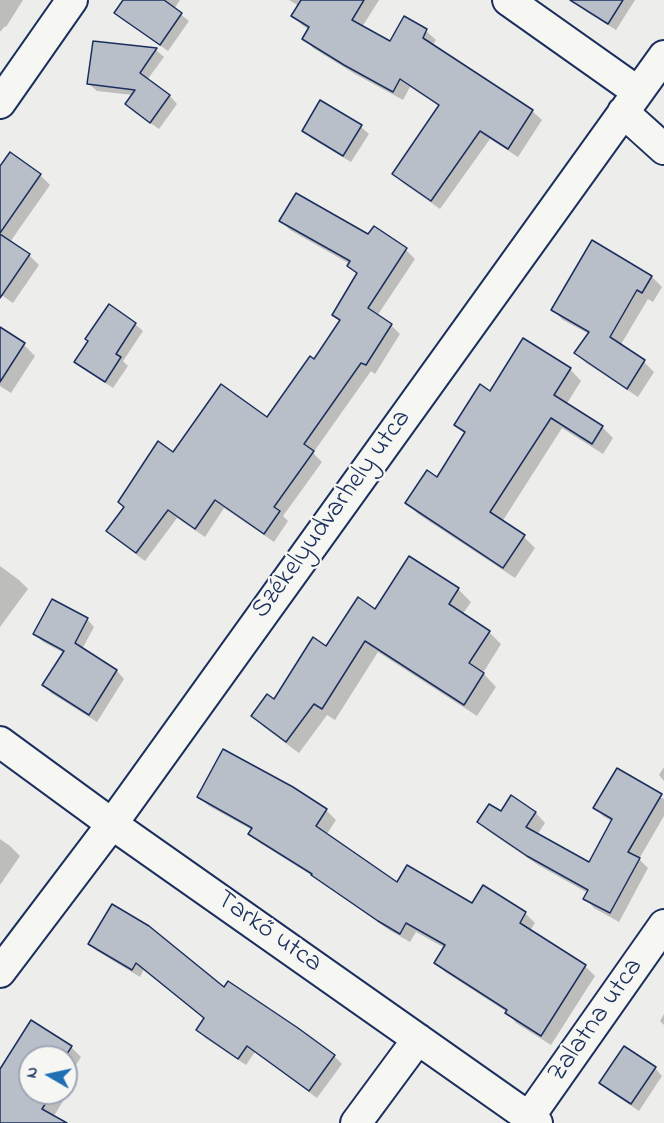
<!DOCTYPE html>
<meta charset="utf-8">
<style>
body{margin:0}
#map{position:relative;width:664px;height:1123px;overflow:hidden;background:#edeeec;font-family:"Indie Flower",sans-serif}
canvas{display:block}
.north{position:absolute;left:18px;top:1045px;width:60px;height:60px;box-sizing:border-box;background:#f6f6f2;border:2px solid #9ea6b7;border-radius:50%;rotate:279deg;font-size:16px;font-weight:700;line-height:24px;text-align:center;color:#1b2f5e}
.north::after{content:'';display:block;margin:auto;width:21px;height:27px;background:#1f6fb2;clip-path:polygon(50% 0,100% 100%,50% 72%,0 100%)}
</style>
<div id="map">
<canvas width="664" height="1123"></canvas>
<div class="north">N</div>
</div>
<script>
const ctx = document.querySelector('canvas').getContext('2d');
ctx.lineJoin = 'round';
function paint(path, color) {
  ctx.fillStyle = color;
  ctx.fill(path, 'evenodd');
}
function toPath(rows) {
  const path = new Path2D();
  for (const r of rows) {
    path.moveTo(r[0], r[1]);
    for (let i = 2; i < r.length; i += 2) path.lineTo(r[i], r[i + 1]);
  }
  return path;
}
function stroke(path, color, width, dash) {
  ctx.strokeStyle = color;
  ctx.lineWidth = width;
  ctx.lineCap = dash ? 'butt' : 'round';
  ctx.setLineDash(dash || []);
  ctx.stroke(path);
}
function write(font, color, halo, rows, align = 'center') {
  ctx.font = font + ' "Indie Flower",sans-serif';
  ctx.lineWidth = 4.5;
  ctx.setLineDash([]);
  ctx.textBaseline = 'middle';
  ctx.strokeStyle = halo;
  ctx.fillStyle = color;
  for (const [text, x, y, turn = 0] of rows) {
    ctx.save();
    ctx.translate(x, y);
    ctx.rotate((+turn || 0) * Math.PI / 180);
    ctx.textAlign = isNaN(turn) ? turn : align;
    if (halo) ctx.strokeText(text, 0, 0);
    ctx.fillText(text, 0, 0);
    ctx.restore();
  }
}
paint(toPath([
 [0,0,23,0,6,27,5,26,0,32],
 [125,0,180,0,174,9,189,21,168,51,123,20,116,13],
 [289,0,379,0,362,27,391,44,404,18,426,31,436,40,432,46,532,111,542,120,518,157,490,139,440,209,403,183,393,174,440,107,410,87,403,100,355,74,313,48,304,38,309,30,302,25,293,16,299,6],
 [582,0,635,0,616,30,587,12,579,4],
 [94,43,156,50,164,57,147,80,170,96,177,104,159,129,134,112,127,104,133,95,97,91,89,84],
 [320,102,361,127,369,134,351,162,311,138,304,130],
 [0,169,40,175,50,185,10,242,29,255,39,265,13,303,0,294],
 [281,221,369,236,374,228,406,250,415,259,377,316,391,325,400,334,375,374,371,371,313,453,322,462,283,516,288,521,274,542,224,508,205,537,177,518,145,561,117,540,108,531,174,454,267,419,315,361,340,321,333,314,358,275,349,266,350,264,290,230],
 [593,242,652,277,662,287,653,302,648,299,620,346,644,362,654,372,638,397,586,363,576,353,589,334,563,320,553,310],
 [135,324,143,331,123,361,128,366,113,388,84,369,76,362],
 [0,329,24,345,35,356,11,393,0,386],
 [570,369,581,381,566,405,602,427,613,438,603,454,562,428,502,522,524,537,535,548,515,578,418,514,407,503,437,479,465,434,456,424,491,393],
 [410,558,458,589,471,602,462,615,489,632,501,644,483,673,496,687,477,716,378,652,335,720,327,715,299,753,265,728,253,716,275,701,327,648,375,611],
 [0,566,19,580,28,589,0,627],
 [87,619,94,627,82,649,117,671,124,679,97,722,51,693,44,685,64,653,43,642,35,634],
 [664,767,664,781,659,775],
 [618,770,664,799,664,816,639,859,648,868,619,922,594,908,585,898,588,893,538,865,488,831,479,822,501,813,512,797,536,813,545,823,537,835,590,864,613,822,604,817,595,808],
 [199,797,326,810,336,820,327,834,398,884,472,905,484,887,525,913,535,923,530,931,585,966,595,976,551,1045,516,1023,507,1012,445,972,436,963,445,948,416,932,410,942,389,930,319,880,260,843,250,833,252,830,209,806],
 [0,839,10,846,20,856,0,885],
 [90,944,225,989,297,1029,334,1056,342,1064,317,1098,255,1052,246,1065,205,1038,198,1030,205,1019,144,969,140,977,97,951],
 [664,1014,664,1025,660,1021],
 [71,1047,81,1057,66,1081,66,1057,30,1057,30,1093,66,1093,66,1086,70,1090,52,1119,56,1123,0,1123,0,1085,9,1058],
 [655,1068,662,1076,639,1111,609,1091,601,1083]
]), '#0003');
const building = toPath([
 [123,0,164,0,182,13,160,45,114,13,123,0],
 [301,0,364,0,352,20,390,41,404,16,427,29,423,38,533,110,508,149,480,131,431,201,392,174,439,105,400,79,393,92,344,65,302,39,309,27,291,16,301,0],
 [570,0,623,0,608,24,570,0],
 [93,41,157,48,140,73,170,95,150,123,125,104,135,90,87,84,93,41],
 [320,100,362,125,343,156,302,131,320,100],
 [10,152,41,174,0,233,0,166,10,152],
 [296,193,368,234,374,226,407,248,368,308,392,324,366,365,361,363,304,444,314,451,274,507,280,511,264,534,215,500,195,529,168,510,136,553,106,531,124,507,118,502,158,441,173,452,221,384,267,417,310,356,314,359,340,320,332,315,357,273,347,266,350,261,279,221,296,193],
 [0,234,30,254,0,298,0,234],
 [592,240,652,276,642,293,637,290,610,337,645,360,627,389,574,353,589,332,551,310,592,240],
 [109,304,136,323,116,354,121,357,105,382,74,362,88,341,85,339,109,304],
 [0,327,25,343,0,382,0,327],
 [523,338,571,368,554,395,603,426,592,444,551,418,490,512,525,535,503,568,405,503,427,470,437,477,465,432,454,425,480,384,490,391,523,338],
 [409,556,459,588,449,604,490,631,469,663,484,673,464,705,365,641,322,709,314,704,286,742,251,716,267,694,274,699,313,637,326,646,358,597,375,609,409,556],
 [52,599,88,618,75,643,117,670,89,715,42,685,64,651,33,634,52,599],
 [223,749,293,787,327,809,316,826,397,882,407,865,472,903,483,885,526,912,520,923,586,965,541,1036,505,1013,507,1010,434,963,445,945,406,923,400,934,378,921,311,875,312,874,248,834,252,828,197,797,223,749],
 [617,768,662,794,628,852,640,858,610,913,583,899,588,890,527,856,477,822,489,804,501,811,511,795,536,812,526,827,589,862,612,819,593,808,617,768],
 [112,904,149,926,224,987,228,981,298,1028,335,1055,309,1091,247,1046,238,1059,196,1030,204,1018,136,963,132,970,88,944,112,904],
 [31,1020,72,1046,65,1057,30,1057,30,1093,52,1093,42,1109,67,1123,0,1123,0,1069,31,1020],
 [624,1046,656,1067,631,1104,599,1083,624,1046]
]);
paint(building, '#b9bfc8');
stroke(building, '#1b2f5e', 1.5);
const minor = toPath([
 [508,0,638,92],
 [0,103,72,0],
 [623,112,664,149],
 [0,742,112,824,537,1123],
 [0,972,112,824,664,56],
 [529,1117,664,925],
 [356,1123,418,1039]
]);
stroke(minor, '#1b2f5e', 34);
stroke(minor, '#f6f6f2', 30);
write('27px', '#1b2f5e', '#f6f6f2', [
 ["Székelyudvarhely utca",333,515,-54],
 ["Tarkő utca",268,933,35],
 ["Zalatna utca",597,1021,-55]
]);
</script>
